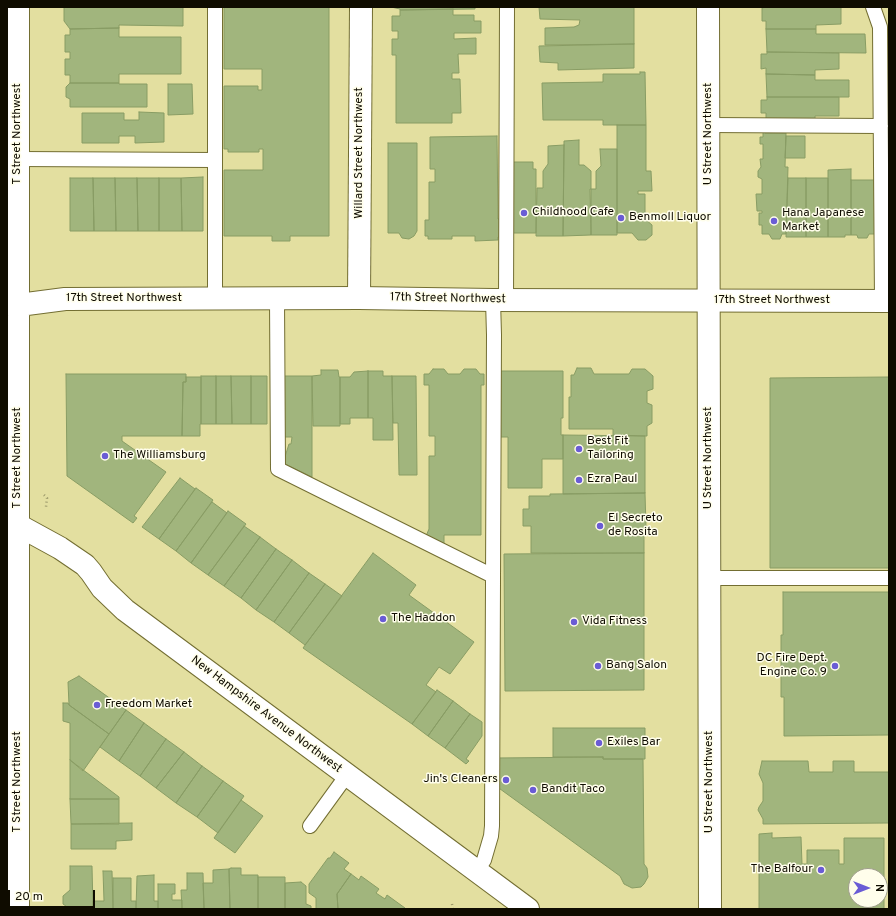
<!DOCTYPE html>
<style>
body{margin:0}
#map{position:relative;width:896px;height:916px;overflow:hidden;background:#e3dfa0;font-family:Overpass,sans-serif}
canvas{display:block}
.frame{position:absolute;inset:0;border:8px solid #0f0c00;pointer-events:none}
.north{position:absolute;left:848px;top:868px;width:40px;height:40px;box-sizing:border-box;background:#fffeeb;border:1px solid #9f9d8d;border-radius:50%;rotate:90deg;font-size:11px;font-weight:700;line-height:16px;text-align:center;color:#0f0c00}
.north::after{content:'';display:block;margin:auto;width:14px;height:18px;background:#6a5cd5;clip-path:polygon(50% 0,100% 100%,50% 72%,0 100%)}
.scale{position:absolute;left:8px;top:890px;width:87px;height:18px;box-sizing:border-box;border:2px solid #0f0c00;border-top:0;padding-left:5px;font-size:12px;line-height:14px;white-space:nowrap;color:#0f0c00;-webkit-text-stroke:3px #fffeeb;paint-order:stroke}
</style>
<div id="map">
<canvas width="896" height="916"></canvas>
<div class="frame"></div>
<div class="north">N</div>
<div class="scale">20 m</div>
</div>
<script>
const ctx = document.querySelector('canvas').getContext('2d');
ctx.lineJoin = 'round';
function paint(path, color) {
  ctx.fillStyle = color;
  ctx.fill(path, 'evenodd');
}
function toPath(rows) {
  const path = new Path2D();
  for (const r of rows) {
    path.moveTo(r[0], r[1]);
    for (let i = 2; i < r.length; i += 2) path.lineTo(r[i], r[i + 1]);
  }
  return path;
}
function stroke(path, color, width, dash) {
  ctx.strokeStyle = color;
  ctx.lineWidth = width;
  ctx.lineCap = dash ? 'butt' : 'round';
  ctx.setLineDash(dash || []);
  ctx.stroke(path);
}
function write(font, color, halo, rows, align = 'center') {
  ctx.font = font + ' Overpass,sans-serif';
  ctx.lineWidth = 3;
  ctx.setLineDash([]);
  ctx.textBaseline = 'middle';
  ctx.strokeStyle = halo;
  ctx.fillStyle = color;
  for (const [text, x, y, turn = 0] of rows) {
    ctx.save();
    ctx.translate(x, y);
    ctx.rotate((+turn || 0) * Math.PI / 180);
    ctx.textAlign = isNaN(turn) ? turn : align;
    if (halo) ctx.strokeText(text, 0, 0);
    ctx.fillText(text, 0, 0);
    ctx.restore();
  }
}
const building = toPath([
 [64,7,183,7,183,26,119,25,119,28,70,29,64,21,64,7],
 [224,7,329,7,329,236,290,236,290,241,272,241,272,236,224,236,224,170,263,170,263,149,259,149,259,152,228,152,228,149,224,149,224,86,258,86,258,90,262,90,262,69,224,69,224,7],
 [391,7,475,7,475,9,400,10,400,9,391,7],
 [539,7,634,7,634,44,545,45,545,28,574,27,579,25,580,20,540,19,539,7],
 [766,7,841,7,841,24,816,25,816,29,766,29,766,21,762,21,762,8,766,7],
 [453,9,453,15,474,15,474,21,481,21,481,33,454,33,454,39,476,38,476,54,458,54,459,73,452,73,452,79,460,79,461,113,452,113,452,123,396,123,396,55,392,55,392,39,398,39,398,31,392,31,392,16,400,16,400,10,453,9],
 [119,28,119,37,181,37,181,74,119,74,119,83,70,83,70,75,65,75,65,59,70,59,70,52,65,52,65,35,70,35,70,29,119,28],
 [766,29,816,29,816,34,865,34,866,53,767,52,766,29],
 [634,44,634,68,558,70,558,63,540,62,539,46,634,44],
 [767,52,839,53,839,69,815,70,815,75,766,74,766,68,761,69,761,54,767,54,767,52],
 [640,72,645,72,646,125,603,125,603,120,543,120,542,83,603,82,603,74,640,74,640,72],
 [766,74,815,75,815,80,849,80,849,97,767,97,766,74],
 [70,83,119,83,119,84,147,84,147,107,70,107,70,99,66,97,66,87,70,83],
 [168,84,192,84,193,114,168,115,168,84],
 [767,97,839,97,839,116,815,116,815,119,766,119,766,113,761,113,761,100,767,100,767,97],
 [139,112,164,113,164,142,135,143,135,136,119,136,119,143,82,143,82,113,124,113,124,120,139,120,139,112],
 [617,125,646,125,646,171,651,171,652,191,638,191,638,194,645,194,645,219,652,225,652,235,646,240,638,240,632,233,617,233,617,125],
 [763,131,765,131,765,133,786,133,785,167,788,167,786,234,782,234,780,239,772,239,769,234,762,234,762,225,759,225,759,213,762,213,762,211,757,211,756,194,762,194,762,179,758,177,758,171,761,167,760,159,763,159,763,144,760,144,760,137,763,137,763,131],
 [497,136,498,219,501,219,501,237,498,237,498,240,475,241,475,236,452,236,452,239,428,239,428,236,425,236,425,220,429,220,429,182,435,182,435,169,430,169,430,137,497,136],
 [786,136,805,136,805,158,785,158,786,136],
 [579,140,579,165,584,165,591,171,591,235,563,236,564,141,579,140],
 [388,143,417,143,417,231,414,236,409,239,402,238,399,233,388,233,388,143],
 [564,145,563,236,536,236,537,188,543,188,543,171,548,164,548,146,564,145],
 [600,149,617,149,617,235,591,235,590,189,596,189,596,171,601,166,600,149],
 [511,162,533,162,533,169,536,169,536,233,511,233,511,162],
 [851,169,851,235,845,235,845,237,828,237,828,170,851,169],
 [203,177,203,231,182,231,181,178,203,177],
 [70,178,93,178,94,231,70,231,70,178],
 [93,178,115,178,116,231,94,231,93,178],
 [115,178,137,178,138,231,116,231,115,178],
 [137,178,159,178,159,231,138,231,137,178],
 [159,178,181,178,182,231,159,231,159,178],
 [788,178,806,178,806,237,786,237,788,178],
 [806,178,828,178,828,237,806,237,806,178],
 [851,180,874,180,875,234,869,234,867,238,858,238,857,235,851,235,851,180],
 [577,368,591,368,594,374,629,374,632,369,645,369,653,376,653,389,647,391,647,403,652,405,652,423,647,426,647,436,613,435,613,429,569,429,569,397,571,397,571,375,574,375,577,368],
 [433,369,444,369,448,374,460,374,464,369,476,369,480,374,484,374,484,385,481,385,481,535,444,535,444,545,426,536,429,529,429,456,435,456,435,436,429,436,429,385,424,385,424,374,429,374,433,369],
 [321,370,338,370,339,377,340,377,340,426,313,426,312,376,321,375,321,370],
 [368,371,368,418,350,418,350,424,340,424,340,377,350,377,354,372,368,371],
 [368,371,383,371,383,376,392,376,393,440,373,440,373,418,368,418,368,371],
 [497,371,563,371,563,418,561,418,561,435,563,435,563,459,542,459,542,488,508,488,508,437,498,437,497,371],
 [66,374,186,374,186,382,183,382,182,436,122,436,122,441,166,472,134,516,137,518,133,523,67,476,66,374],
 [201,376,216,376,216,424,201,424,201,376],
 [216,376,231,376,232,424,216,424,216,376],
 [231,376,251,376,251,424,232,424,231,376],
 [251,376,267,376,267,424,251,424,251,376],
 [282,376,312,376,312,477,283,463,289,444,291,444,292,437,283,437,282,376],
 [392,376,416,376,417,475,399,475,398,423,393,423,392,376],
 [186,377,201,377,201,424,200,424,200,436,182,436,183,382,186,382,186,377],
 [889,377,889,568,770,568,770,378,889,377],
 [563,435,645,436,645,493,563,494,563,435],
 [180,478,195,489,159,539,142,527,180,478],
 [196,488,213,500,176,551,159,539,196,488],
 [645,493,646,528,644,528,644,553,531,553,531,526,523,526,523,509,529,509,529,496,550,496,550,494,645,493],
 [212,502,227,513,191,563,176,551,212,502],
 [228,511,246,524,208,575,191,563,228,511],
 [244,526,260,537,224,586,208,575,244,526],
 [260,537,276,549,241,598,224,586,260,537],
 [276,549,292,560,256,610,241,598,276,549],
 [373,553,416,585,409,595,474,642,450,674,439,667,426,685,436,692,412,724,303,648,373,553],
 [644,553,644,690,505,691,504,554,644,553],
 [292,560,309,573,274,622,256,610,292,560],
 [309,573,325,584,289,633,274,622,309,573],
 [325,584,342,596,305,645,289,633,325,584],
 [783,592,889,592,889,735,784,736,784,697,781,697,781,635,783,635,783,592],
 [79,676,126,710,109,734,69,705,68,682,79,676],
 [437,690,453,701,428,736,412,724,437,690],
 [453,701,470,714,445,748,428,736,453,701],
 [63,703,68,703,69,705,109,734,83,771,70,760,70,723,63,721,63,703],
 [126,710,144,723,119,761,100,747,126,710],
 [470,714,482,722,482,736,466,759,469,761,466,764,445,748,470,714],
 [144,723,166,739,140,776,119,761,144,723],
 [553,728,645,728,645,759,603,759,603,757,553,757,553,728],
 [166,739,184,752,156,788,140,776,166,739],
 [184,752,202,766,176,803,156,788,184,752],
 [603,757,603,759,643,759,644,864,647,868,648,877,644,884,641,887,632,888,624,884,620,876,496,786,496,758,603,757],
 [70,760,119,797,119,799,70,799,70,760],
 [762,761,808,761,809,772,833,772,833,761,854,761,854,772,889,772,889,823,763,824,763,819,758,810,759,807,763,801,763,783,759,774,762,761],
 [202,766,223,781,197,817,176,803,202,766],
 [223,781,244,796,218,833,197,817,223,781],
 [70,799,119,799,119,824,71,824,70,799],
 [241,800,263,816,235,853,214,838,241,800],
 [132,823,132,840,116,841,116,849,71,849,71,824,132,823],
 [772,833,772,838,801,837,802,864,807,864,807,850,839,850,839,864,844,864,844,838,884,838,884,909,759,909,759,834,772,833],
 [856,876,880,876,880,900,856,900,856,876],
 [334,852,349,863,344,869,351,874,337,894,338,909,316,909,316,898,309,893,309,884,328,858,330,858,334,852],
 [70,866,92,866,93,909,70,909,63,904,63,896,70,890,70,866],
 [231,868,241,868,241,875,258,875,258,909,230,909,229,869,231,868],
 [229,869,230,909,204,909,203,883,213,883,213,870,229,869],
 [103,871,112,871,113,909,93,909,93,901,104,901,103,871],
 [187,873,203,873,204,909,182,909,181,890,187,890,187,873],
 [351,874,359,880,361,876,379,889,376,893,385,899,387,895,405,908,404,909,338,909,337,894,351,874],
 [154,875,154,901,158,901,158,909,136,909,137,876,154,875],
 [258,877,285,877,285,909,258,909,258,877],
 [113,878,131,878,131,901,136,901,136,909,113,909,113,878],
 [301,882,306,886,306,904,311,906,311,909,285,909,285,883,301,882],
 [158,884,175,884,175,894,172,894,172,900,182,900,182,909,158,909,158,884]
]);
paint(building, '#a1b57d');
stroke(building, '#889c64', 1);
const lane = toPath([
 [215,7,215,299],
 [873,7,880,27,882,301],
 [709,125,881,126],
 [18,159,215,160],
 [277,299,278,469,493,576],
 [506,300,507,7],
 [710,578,889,578],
 [310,826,347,775],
 [477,871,484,860,491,836,492,826,494,335,493,300]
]);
const street = toPath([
 [359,298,361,7]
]);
const secondary = toPath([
 [18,7,18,909],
 [7,304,19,305,65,299,359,298,493,300,889,301],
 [7,519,60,548,85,565,91,572,102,588,125,610,528,909]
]);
const primary = toPath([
 [708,7,710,909]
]);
stroke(lane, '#736e32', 16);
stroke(street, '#736e32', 24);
stroke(secondary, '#736e32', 24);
stroke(primary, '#736e32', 24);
stroke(toPath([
 [44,495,47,498,46,507],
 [452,904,453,909]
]), '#9b986a', 2.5, [1, 3]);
stroke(lane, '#fff', 14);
stroke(street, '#fff', 22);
stroke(secondary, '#fff', 22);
stroke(primary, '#fff', 22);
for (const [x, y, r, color] of [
 [524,213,4,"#6a5cd5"],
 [621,218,4,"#6a5cd5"],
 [774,221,4,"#6a5cd5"],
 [579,449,4,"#6a5cd5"],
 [105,456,4,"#6a5cd5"],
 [579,480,4,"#6a5cd5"],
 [600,526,4,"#6a5cd5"],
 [383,619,4,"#6a5cd5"],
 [574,622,4,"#6a5cd5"],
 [598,666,4,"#6a5cd5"],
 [835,666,4,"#6a5cd5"],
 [97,705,4,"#6a5cd5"],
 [599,743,4,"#6a5cd5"],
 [506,780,4,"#6a5cd5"],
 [533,790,4,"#6a5cd5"],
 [821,870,4,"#6a5cd5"]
]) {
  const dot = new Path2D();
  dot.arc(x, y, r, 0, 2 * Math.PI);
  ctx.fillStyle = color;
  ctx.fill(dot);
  stroke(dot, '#fffeeb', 1.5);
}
write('12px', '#0f0c00', '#fffeeb', [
 ["T Street Northwest",18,134,-90],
 ["U Street Northwest",709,134,-90],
 ["Willard Street Northwest",360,153,-90],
 ["17th Street Northwest",124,299],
 ["17th Street Northwest",448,299,1],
 ["17th Street Northwest",772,301],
 ["T Street Northwest",18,458,-90],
 ["U Street Northwest",709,458,-90],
 ["New Hampshire Avenue Northwest",266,715,37],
 ["T Street Northwest",18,782,-90],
 ["U Street Northwest",710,782,-90]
]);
write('12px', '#0f0c00', '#fffeeb', [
 ["Childhood Cafe",532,213],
 ["Hana Japanese",782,214],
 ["Market",782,228],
 ["Benmoll Liquor",629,218],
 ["Best Fit",587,442],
 ["Tailoring",587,456],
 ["The Williamsburg",113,456],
 ["Ezra Paul",587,480],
 ["El Secreto",608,519],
 ["de Rosita",608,533],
 ["The Haddon",391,619],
 ["Vida Fitness",582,622],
 ["DC Fire Dept.",827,659,"right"],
 ["Engine Co. 9",827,673,"right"],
 ["Bang Salon",606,666],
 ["Freedom Market",105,705],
 ["Exiles Bar",607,743],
 ["Jin's Cleaners",498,780,"right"],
 ["Bandit Taco",541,790],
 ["The Balfour",813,870,"right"]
], 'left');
</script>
